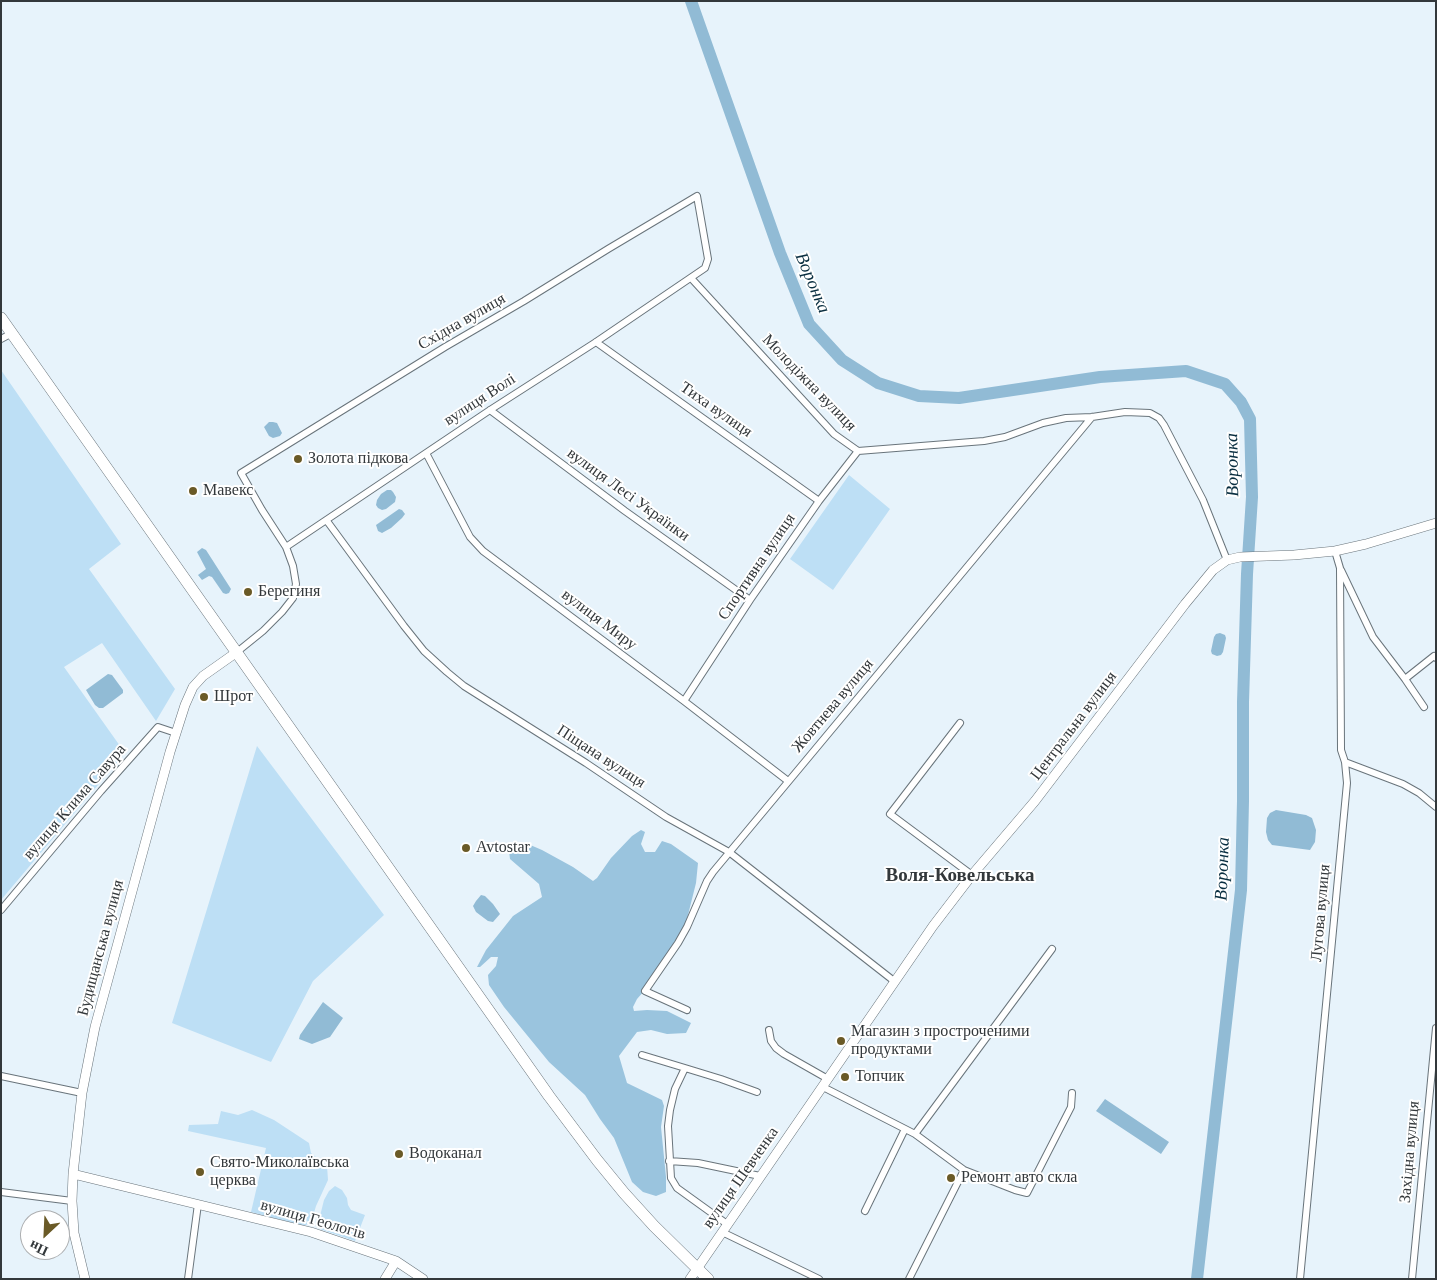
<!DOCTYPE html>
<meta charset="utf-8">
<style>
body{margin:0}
#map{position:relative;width:1437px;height:1280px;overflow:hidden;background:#e7f3fb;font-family:"Times New Roman",serif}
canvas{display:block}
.frame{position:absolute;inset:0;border:2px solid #33383b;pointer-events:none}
.north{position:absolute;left:20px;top:1210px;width:50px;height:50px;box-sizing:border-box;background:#fff;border:1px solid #adafb1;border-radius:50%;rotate:205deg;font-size:14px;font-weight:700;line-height:20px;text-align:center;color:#33383b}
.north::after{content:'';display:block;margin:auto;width:18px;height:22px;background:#6a5a27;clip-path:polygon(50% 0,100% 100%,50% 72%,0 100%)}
</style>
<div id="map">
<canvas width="1437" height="1280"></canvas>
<div class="frame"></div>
<div class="north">Пн</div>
</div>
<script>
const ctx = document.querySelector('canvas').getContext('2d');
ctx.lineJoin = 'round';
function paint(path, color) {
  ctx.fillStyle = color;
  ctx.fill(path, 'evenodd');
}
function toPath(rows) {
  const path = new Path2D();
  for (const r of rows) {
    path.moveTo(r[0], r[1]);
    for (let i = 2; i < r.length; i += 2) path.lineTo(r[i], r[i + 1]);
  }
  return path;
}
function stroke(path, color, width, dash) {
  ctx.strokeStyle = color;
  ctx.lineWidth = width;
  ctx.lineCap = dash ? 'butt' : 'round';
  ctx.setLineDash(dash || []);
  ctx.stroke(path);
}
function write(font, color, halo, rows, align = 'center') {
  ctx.font = font + ' "Times New Roman",serif';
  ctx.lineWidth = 4;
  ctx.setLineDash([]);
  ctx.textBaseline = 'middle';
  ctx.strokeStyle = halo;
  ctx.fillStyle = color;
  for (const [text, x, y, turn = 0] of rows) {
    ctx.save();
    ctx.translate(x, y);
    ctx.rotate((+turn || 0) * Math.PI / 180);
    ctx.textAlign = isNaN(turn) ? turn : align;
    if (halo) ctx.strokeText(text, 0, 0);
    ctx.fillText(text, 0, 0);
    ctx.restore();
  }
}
paint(toPath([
 [1,370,121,544,89,569,175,689,156,721,102,643,64,667,125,753,1,900],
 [849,475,890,509,833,590,790,559],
 [257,746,384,915,313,981,271,1062,172,1023],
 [252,1110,274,1120,309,1143,311,1153,327,1166,328,1180,316,1206,311,1223,303,1226,251,1212,266,1148,188,1131,189,1125,218,1124,221,1111,238,1115],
 [335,1186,342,1190,347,1198,348,1205,351,1210,365,1215,355,1241,320,1229,318,1224,324,1200,329,1191]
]), '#bddff5');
paint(toPath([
 [641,830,645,832,641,844,645,852,655,852,662,841,671,844,698,863,696,883,686,923,681,937,652,982,637,999,633,1007,634,1011,647,1010,667,1011,691,1023,686,1033,667,1034,651,1030,637,1032,619,1056,627,1083,662,1100,664,1106,661,1127,666,1177,666,1192,656,1196,643,1192,632,1182,614,1138,600,1119,585,1095,549,1062,504,1007,489,985,488,975,496,966,498,957,491,957,480,967,477,967,486,950,513,916,542,897,539,884,510,859,509,851,516,843,528,844,542,850,573,867,593,881,597,878,611,858,632,836]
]), '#9ac4de');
paint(toPath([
 [269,422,273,422,277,423,282,433,280,436,273,438,269,436,264,427],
 [387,490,391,490,393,492,396,497,395,502,386,509,382,510,378,508,376,505,377,500,381,494],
 [399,509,402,510,405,514,402,518,391,528,382,533,378,531,376,525],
 [202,548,206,550,231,589,229,593,226,594,223,593,212,577,209,576,202,580,198,575,206,569,197,552],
 [1220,633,1225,635,1226,638,1223,652,1221,655,1217,656,1212,654,1211,651,1214,637,1216,634],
 [108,674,112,675,123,690,123,693,103,708,99,708,95,705,86,690],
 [1276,810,1306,815,1312,818,1316,830,1315,842,1310,850,1272,845,1268,840,1266,832,1267,818,1270,813],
 [481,895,485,896,493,904,500,914,493,922,488,921,476,912,473,906,476,901],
 [323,1002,343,1018,330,1037,312,1044,299,1039,300,1035],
 [1105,1099,1169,1142,1161,1154,1096,1111]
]), '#91bbd5');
stroke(toPath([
 [691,1,780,253,809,324,842,360,878,383,919,396,959,398,1100,377,1186,371,1225,384,1241,402,1250,419,1252,497,1247,574,1243,702,1243,801,1241,890,1197,1279]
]), '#91bbd5', 12);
const street = toPath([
 [691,278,834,434,858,451,984,441,1005,437,1043,423,1066,418,1092,417,1125,412,1150,413,1159,418,1164,425,1203,500,1227,560],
 [1,339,12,333],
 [596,342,819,501],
 [490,410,625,511,750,600],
 [426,453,470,537,483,551,684,701,788,781],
 [327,521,404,626,424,651,447,672,464,686,586,763,666,817,729,852,894,981],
 [1341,570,1373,637,1405,679,1424,707],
 [237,652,263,631,282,612,293,598,296,584,293,566,286,547,262,510,241,473,445,347,524,301,608,249,697,196,708,259,705,268,596,342,490,410,286,547],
 [1405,679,1434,656,1436,658],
 [684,701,750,600,819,501,858,451],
 [960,723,890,814,972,875],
 [1345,762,1403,784,1419,793,1436,807],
 [1,910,101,791,158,727,176,733],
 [687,1010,645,991,678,943,687,927,707,881,713,872,1092,417],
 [769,1030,771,1041,776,1048,784,1054,828,1079],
 [642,1055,685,1068],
 [1,1076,82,1093],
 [823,1087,915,1134,964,1170,1015,1190,1027,1193,1071,1107,1072,1093],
 [915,1134,1052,949],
 [669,1161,698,1163,760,1176],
 [1,1192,72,1201],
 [865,1211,905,1129],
 [727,1224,677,1188,671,1178,668,1126,670,1110,675,1089,685,1068,721,1079,757,1092],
 [722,1232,819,1279],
 [188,1279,198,1204],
 [909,1279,964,1170],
 [1300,1279,1347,783,1345,762,1341,750,1340,568,1335,551],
 [1412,1279,1436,1028]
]);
const secondary = toPath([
 [73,1174,311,1232,396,1261,423,1279],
 [85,1279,74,1233,72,1201,73,1174,82,1093,95,1027,170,752,185,705,193,687,203,676,237,652],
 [385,1279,396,1261],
 [690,1279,933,926,972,875,1035,801,1185,604,1213,570,1227,560,1240,557,1294,555,1335,551,1366,544,1436,523]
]);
const highway = toPath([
 [1,318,549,1096,597,1160,624,1193,654,1226,708,1279]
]);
stroke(street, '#69747b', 8);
stroke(secondary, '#69747b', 10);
stroke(highway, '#69747b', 12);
stroke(street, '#fff', 6);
stroke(secondary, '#fff', 9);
stroke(highway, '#fff', 11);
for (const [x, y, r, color] of [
 [298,459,5,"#6a5a27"],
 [193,491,5,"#6a5a27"],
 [248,592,5,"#6a5a27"],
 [204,697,5,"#6a5a27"],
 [466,848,5,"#6a5a27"],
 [841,1041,5,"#6a5a27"],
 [845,1077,5,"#6a5a27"],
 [399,1154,5,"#6a5a27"],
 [200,1172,5,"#6a5a27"],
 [951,1178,5,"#6a5a27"]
]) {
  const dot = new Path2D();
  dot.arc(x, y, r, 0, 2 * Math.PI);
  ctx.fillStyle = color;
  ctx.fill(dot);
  stroke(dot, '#fff', 2);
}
write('16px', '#33383b', '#fff', [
 ["Східна вулиця",462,322,-30],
 ["Молодіжна вулиця",809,383,46],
 ["вулиця Волі",480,400,-33],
 ["Тиха вулиця",716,410,35],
 ["вулиця Лесі Українки",628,495,36],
 ["Спортивна вулиця",757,567,-56],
 ["вулиця Миру",599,620,37],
 ["Жовтнева вулиця",833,706,-50],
 ["Центральна вулиця",1074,726,-53],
 ["Піщана вулиця",601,757,33],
 ["вулиця Клима Савура",75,802,-49],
 ["Лугова вулиця",1321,913,-85],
 ["Будищанська вулиця",101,948,-75],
 ["Західна вулиця",1410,1152,-85],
 ["вулиця Шевченка",741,1178,-55],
 ["вулиця Геологів",313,1220,16]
]);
write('16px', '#33383b', '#fff', [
 ["Золота підкова",308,459],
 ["Мавекс",203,491],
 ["Берегиня",258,592],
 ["Шрот",214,697],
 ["Avtostar",476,848],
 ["Магазин з простроченими",851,1032],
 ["продуктами",851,1050],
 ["Топчик",855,1077],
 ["Водоканал",409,1154],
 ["Свято-Миколаївська",210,1163],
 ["церква",210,1181],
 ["Ремонт авто скла",961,1178]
], 'left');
write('italic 18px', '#0a2f41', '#fff', [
 ["Воронка",812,283,67],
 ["Воронка",1233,465,-91],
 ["Воронка",1223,869,-88]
]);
write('bold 19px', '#33383b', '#fff', [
 ["Воля-Ковельська",960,876]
]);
</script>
